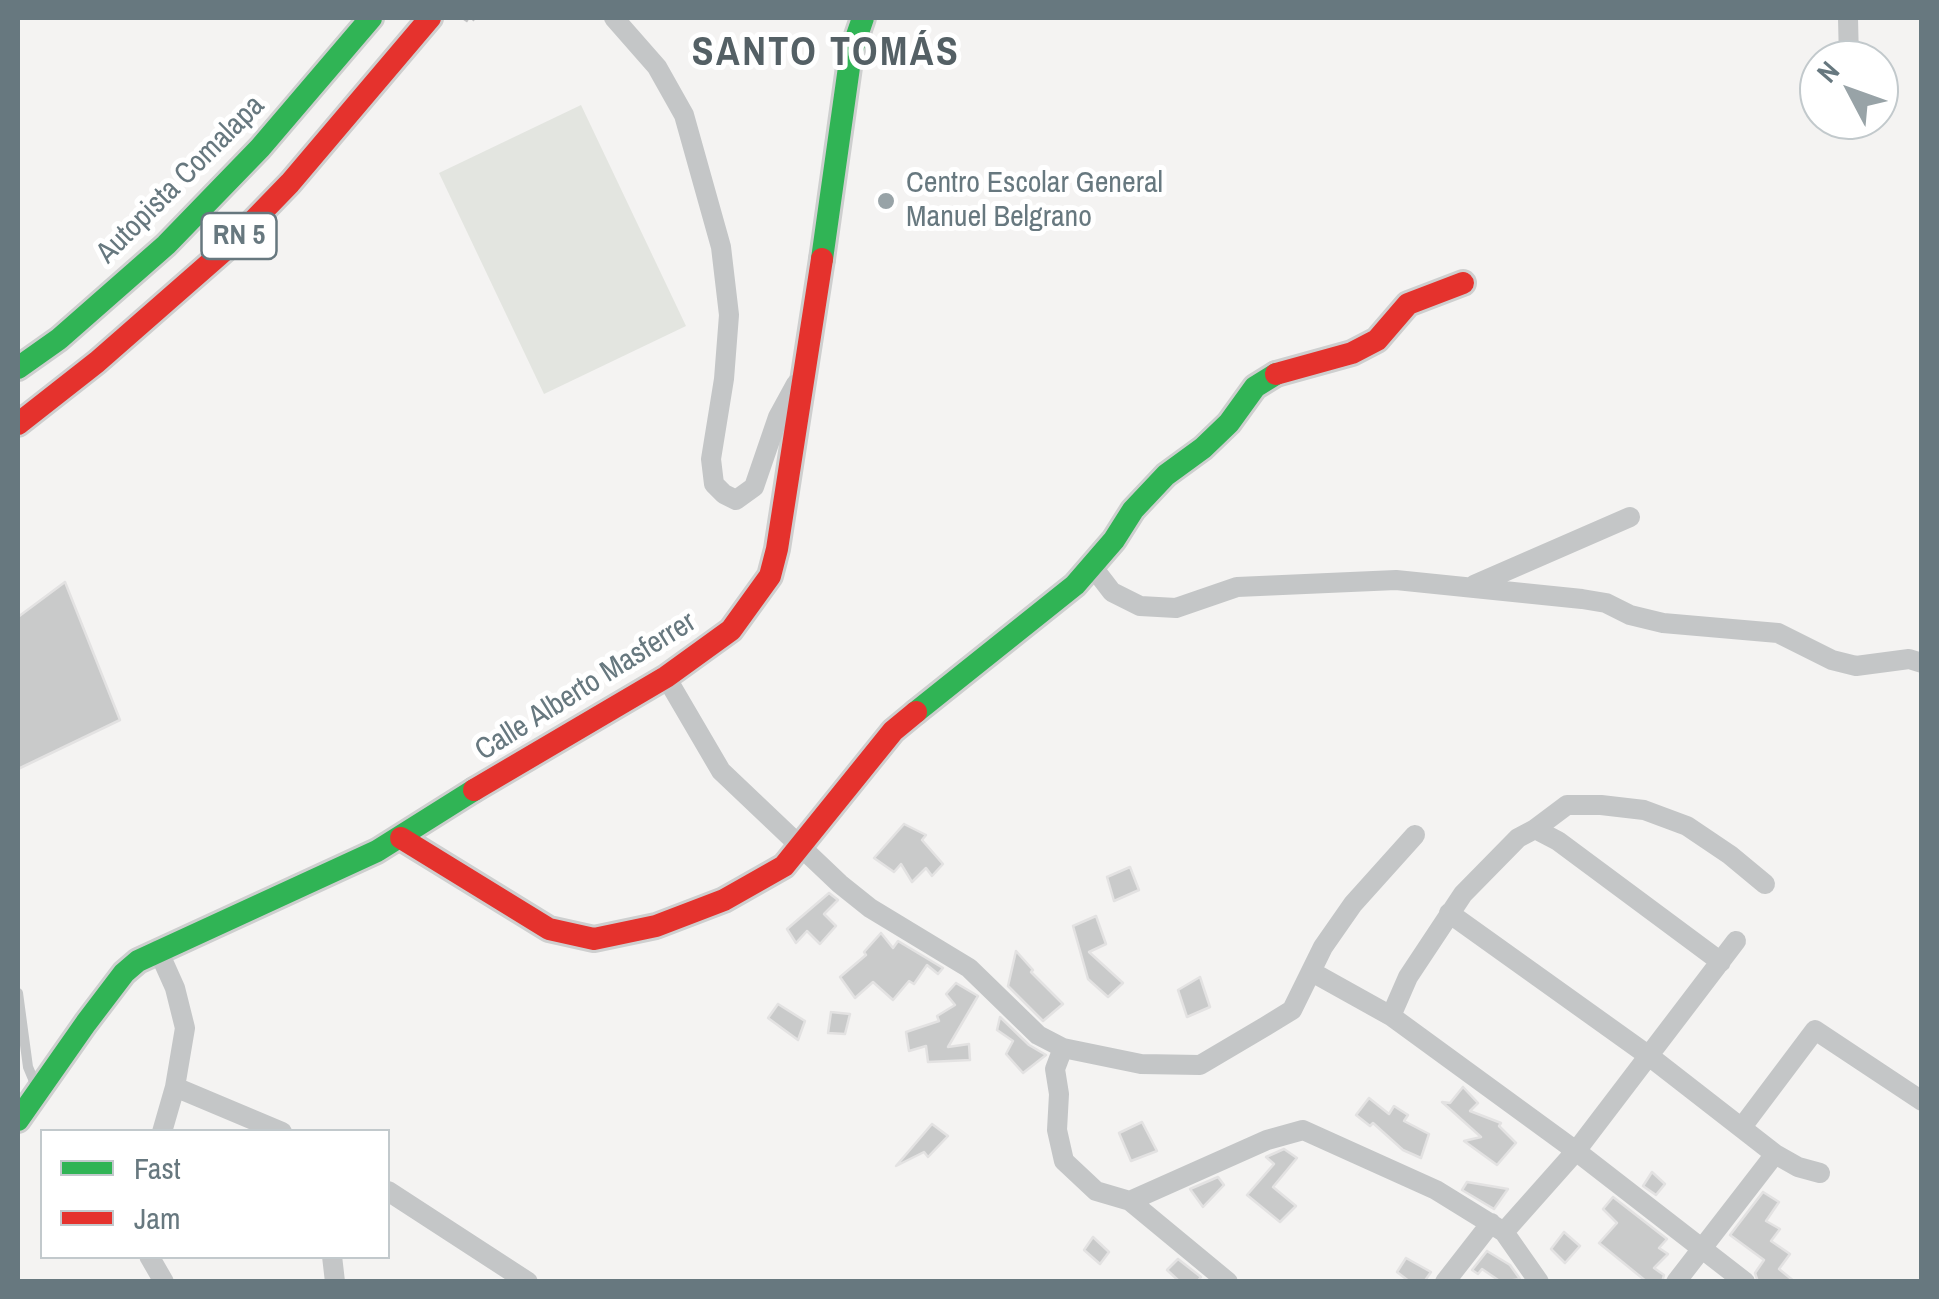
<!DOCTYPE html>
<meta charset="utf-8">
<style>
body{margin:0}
#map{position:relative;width:1939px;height:1299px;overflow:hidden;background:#f4f3f2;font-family:"Archivo Narrow",sans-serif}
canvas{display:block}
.frame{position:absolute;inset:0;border:20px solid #67787f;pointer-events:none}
.legend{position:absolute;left:40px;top:1129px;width:350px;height:130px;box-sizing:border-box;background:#fff;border:2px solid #c2c9cc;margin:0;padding:12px 18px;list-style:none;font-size:30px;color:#67787f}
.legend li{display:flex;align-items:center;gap:20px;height:50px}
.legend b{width:50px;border:2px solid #c2c9cc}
.north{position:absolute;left:1799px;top:40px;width:100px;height:100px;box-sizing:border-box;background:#fff;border:2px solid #c2c9cc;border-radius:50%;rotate:311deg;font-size:28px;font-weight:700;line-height:40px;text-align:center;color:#67787f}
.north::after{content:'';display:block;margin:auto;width:35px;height:45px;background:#98a3a7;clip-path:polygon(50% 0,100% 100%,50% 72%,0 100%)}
</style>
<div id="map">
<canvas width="1939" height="1299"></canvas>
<div class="frame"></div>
<ul class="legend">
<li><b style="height:12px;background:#30b455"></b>Fast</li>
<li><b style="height:12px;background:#e5322d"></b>Jam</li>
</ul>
<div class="north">N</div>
</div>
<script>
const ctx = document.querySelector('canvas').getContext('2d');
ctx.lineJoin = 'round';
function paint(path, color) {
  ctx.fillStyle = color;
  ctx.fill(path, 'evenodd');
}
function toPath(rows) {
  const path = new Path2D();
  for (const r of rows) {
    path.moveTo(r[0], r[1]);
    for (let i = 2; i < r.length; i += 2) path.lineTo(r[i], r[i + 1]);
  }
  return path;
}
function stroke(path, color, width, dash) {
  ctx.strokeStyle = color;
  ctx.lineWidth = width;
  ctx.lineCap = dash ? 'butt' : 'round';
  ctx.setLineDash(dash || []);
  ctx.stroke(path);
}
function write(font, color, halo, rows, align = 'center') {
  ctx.font = font + ' "Archivo Narrow",sans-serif';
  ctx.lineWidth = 10;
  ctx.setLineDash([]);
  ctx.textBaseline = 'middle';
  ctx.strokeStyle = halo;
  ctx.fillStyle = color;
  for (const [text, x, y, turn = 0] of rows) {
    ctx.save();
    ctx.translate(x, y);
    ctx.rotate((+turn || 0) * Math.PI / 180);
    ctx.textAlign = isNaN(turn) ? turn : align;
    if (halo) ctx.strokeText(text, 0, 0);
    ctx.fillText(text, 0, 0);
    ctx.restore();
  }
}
paint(toPath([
 [581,105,686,326,544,394,439,173]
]), '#e3e5e0');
const building = toPath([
 [65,582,120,720,18,769,18,617,65,582],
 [904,824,926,835,922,840,943,864,932,876,926,868,912,882,901,864,894,872,874,858,904,824],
 [1130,867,1139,890,1114,901,1107,877,1130,867],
 [829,893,838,900,824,914,836,926,820,944,807,931,796,943,787,929,829,893],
 [1096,916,1106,944,1089,952,1123,983,1108,997,1088,979,1073,926,1096,916],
 [881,933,893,948,898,941,943,968,938,974,927,965,914,984,909,981,893,1000,873,982,855,998,840,977,866,955,864,952,881,933],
 [1016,951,1033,970,1031,972,1063,1004,1043,1021,1008,986,1016,951],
 [1200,977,1210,1007,1187,1017,1178,990,1200,977],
 [956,983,978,996,948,1047,969,1044,970,1060,928,1062,926,1046,909,1051,906,1032,939,1021,937,1016,955,1005,946,994,956,983],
 [778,1004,805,1021,798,1040,768,1018,778,1004],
 [831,1012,850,1014,845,1034,828,1033,831,1012],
 [1000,1017,1029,1045,1046,1055,1023,1073,1006,1054,1013,1041,997,1030,1000,1017],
 [1463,1087,1478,1103,1470,1111,1501,1123,1499,1126,1516,1143,1497,1165,1464,1141,1481,1137,1442,1102,1450,1103,1463,1087],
 [1369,1098,1389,1114,1394,1106,1408,1115,1404,1121,1429,1134,1421,1158,1403,1150,1373,1123,1370,1126,1356,1115,1369,1098],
 [1142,1122,1157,1151,1131,1161,1119,1133,1142,1122],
 [932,1124,948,1136,928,1157,924,1152,896,1166,932,1124],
 [1284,1149,1297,1158,1273,1187,1296,1206,1280,1222,1247,1195,1274,1164,1266,1157,1284,1149],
 [1652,1172,1665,1184,1656,1195,1643,1186,1652,1172],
 [1218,1177,1224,1185,1203,1207,1190,1189,1218,1177],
 [1467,1182,1508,1189,1494,1209,1462,1190,1467,1182],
 [1763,1192,1779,1202,1766,1221,1780,1229,1771,1241,1790,1254,1779,1269,1795,1282,1758,1282,1755,1273,1764,1260,1730,1235,1763,1192],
 [1613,1197,1667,1239,1659,1248,1668,1254,1654,1268,1664,1275,1662,1282,1647,1282,1599,1243,1617,1223,1603,1209,1613,1197],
 [1564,1232,1580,1246,1565,1263,1551,1249,1564,1232],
 [1093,1237,1109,1252,1100,1264,1084,1250,1093,1237],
 [1487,1251,1510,1265,1520,1279,1501,1282,1482,1269,1478,1274,1472,1270,1487,1251],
 [1406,1258,1431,1272,1424,1282,1410,1282,1397,1272,1406,1258],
 [1178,1259,1201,1277,1197,1282,1180,1282,1167,1270,1178,1259]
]);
paint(building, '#c9caca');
stroke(building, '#e3e2e2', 2.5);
const fast = toPath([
 [822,259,851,53,863,18],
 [18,368,59,339,166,245,260,148,371,18],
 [916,712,1075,585,1114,540,1133,510,1166,475,1203,448,1229,423,1255,387,1276,374],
 [18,1120,86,1023,124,973,138,961,377,851,474,790]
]);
const jam = toPath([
 [1276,374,1352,353,1377,340,1408,304,1463,283],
 [18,424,97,362,226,249,290,183,430,18],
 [474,790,666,677,731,630,770,576,777,549,822,259],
 [401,838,549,929,594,939,656,926,724,900,784,866,893,731,916,712]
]);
stroke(fast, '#cecfcf', 28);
stroke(jam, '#cecfcf', 28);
stroke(toPath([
 [464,18,470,22,474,18]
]), '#c3c3c4', 4, [5, 5]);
stroke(toPath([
 [18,993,28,1067,36,1086]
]), '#c4c6c7', 10);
stroke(toPath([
 [614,18,657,67,684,115,721,247,729,315,724,379,711,459,714,484,724,494,736,500,754,487,778,417,796,384],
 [1848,18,1849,60],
 [1092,566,1112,592,1140,606,1176,608,1237,587,1396,580,1582,599,1606,603,1630,615,1663,623,1778,633,1832,660,1856,666,1909,659,1922,663],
 [1474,585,1630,517],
 [666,677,721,771,840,884,870,908,969,968,1038,1035,1063,1048,1141,1064,1200,1065,1266,1026,1292,1010,1323,947,1353,904,1415,835],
 [1535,829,1567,805,1601,805,1644,810,1687,826,1730,855,1765,884],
 [1449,913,1649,1056,1775,1154,1798,1167,1820,1173],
 [158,950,175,988,185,1028,175,1087,162,1132],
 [1312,972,1391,1016,1576,1151,1745,1282],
 [1391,1016,1408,977,1463,894,1518,838,1535,829,1558,841,1721,962],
 [1063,1048,1055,1069,1059,1094,1057,1130,1064,1161,1096,1191,1130,1201,1267,1140,1303,1130,1436,1190,1504,1232,1576,1151,1736,941],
 [175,1087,282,1132],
 [1742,1127,1815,1030,1922,1101],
 [388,1191,528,1282],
 [1130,1201,1228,1282],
 [1504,1232,1539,1282],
 [149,1256,164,1282],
 [332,1256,335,1282],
 [1445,1282,1491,1223],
 [1676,1282,1775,1154]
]), '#c4c6c7', 20);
stroke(fast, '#30b455', 22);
stroke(jam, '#e5322d', 22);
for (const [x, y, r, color] of [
 [886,201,10,"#98a3a7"]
]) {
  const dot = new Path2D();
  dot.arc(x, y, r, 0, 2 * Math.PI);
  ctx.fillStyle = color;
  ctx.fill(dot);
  stroke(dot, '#fff', 4);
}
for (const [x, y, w] of [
 [239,236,75]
]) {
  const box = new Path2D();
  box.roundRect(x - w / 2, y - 23, w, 46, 8);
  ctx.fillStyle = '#fff';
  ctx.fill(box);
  stroke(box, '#67787f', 2.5);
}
write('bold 28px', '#67787f', null, [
 ["RN 5",239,236]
]);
write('30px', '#67787f', '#fff', [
 ["Autopista Comalapa",181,180,-45],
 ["Calle Alberto Masferrer",586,687,-32]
]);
write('30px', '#67787f', '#fff', [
 ["Centro Escolar General",906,184],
 ["Manuel Belgrano",906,218]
], 'left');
ctx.letterSpacing = '2.5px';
write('bold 40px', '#546065', '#fff', [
 ["SANTO TOMÁS",826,54]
]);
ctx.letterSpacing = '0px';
</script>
